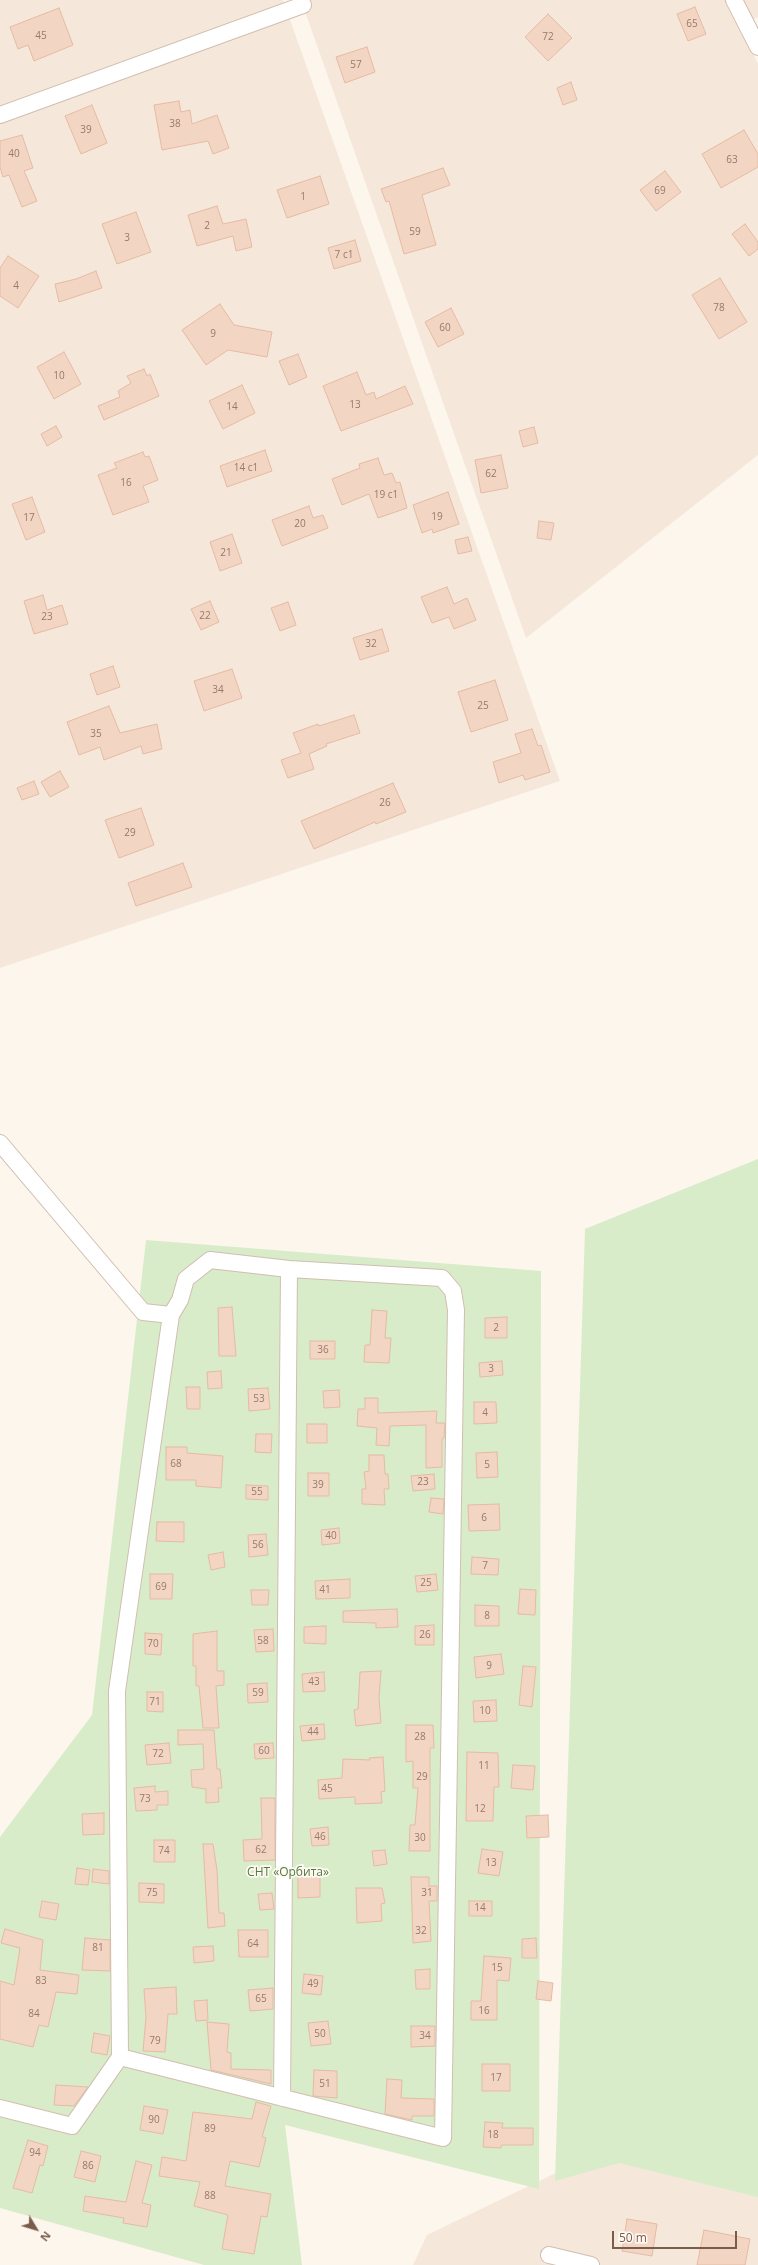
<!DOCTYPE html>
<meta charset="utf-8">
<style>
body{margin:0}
#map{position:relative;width:758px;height:2265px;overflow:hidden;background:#fdf6ec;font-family:"Open Sans",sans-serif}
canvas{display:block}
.north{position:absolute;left:16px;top:2209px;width:40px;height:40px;-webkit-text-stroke:3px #fffaf3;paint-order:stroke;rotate:128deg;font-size:11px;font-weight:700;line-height:16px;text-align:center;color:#7a5c4d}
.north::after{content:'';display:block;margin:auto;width:14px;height:18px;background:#7a5c4d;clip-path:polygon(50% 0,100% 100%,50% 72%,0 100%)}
.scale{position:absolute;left:612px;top:2231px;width:125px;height:18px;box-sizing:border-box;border:2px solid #7a5c4d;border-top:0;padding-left:5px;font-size:12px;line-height:14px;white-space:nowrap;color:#7a5c4d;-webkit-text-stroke:3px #fffaf3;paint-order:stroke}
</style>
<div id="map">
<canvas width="758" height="2265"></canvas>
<div class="north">N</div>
<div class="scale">50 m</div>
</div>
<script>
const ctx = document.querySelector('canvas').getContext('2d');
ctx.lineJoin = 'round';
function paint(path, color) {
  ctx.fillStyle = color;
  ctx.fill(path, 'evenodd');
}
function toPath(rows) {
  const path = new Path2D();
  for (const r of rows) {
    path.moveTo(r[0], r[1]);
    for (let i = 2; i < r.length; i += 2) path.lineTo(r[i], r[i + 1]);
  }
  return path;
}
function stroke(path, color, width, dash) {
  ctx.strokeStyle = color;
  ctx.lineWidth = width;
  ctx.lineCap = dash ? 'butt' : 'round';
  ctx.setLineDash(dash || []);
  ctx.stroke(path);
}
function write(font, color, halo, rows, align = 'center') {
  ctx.font = font + ' "Open Sans",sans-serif';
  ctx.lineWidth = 3.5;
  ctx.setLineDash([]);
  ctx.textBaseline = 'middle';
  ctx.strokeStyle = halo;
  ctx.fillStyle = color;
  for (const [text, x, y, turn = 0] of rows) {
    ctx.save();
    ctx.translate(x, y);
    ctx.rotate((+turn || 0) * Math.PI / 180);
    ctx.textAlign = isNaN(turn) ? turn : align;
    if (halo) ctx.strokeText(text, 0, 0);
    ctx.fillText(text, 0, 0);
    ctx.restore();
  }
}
paint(toPath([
 [0,0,283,0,560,781,0,968],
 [301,0,758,0,758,17,739,25,758,64,758,455,526,638],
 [589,2157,758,2185,758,2265,413,2265,427,2235]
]), '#f5e8da');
paint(toPath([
 [758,1159,758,2197,619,2163,555,2181,585,1229],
 [146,1240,541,1271,539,2189,285,2125,302,2265,204,2265,0,2208,0,1837,92,1715]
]), '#d8ecc9');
const building = toPath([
 [695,7,706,34,688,41,677,14,695,7],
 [59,8,73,45,34,61,28,45,18,49,10,27,59,8],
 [548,14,572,38,548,61,525,37,548,14],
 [367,47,375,72,345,83,336,57,367,47],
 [571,82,577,100,563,105,557,88,571,82],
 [179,101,181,112,190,110,192,124,217,115,229,148,213,154,208,141,162,150,154,105,179,101],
 [92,105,107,143,81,154,65,116,92,105],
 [744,130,758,154,758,167,721,188,702,154,744,130],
 [22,135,33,168,24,171,37,201,22,207,9,175,3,177,0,167,0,141,22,135],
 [443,168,450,185,422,195,436,245,404,254,389,201,386,202,381,189,443,168],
 [665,171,681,192,656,211,640,190,665,171],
 [320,176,329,204,287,218,277,190,320,176],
 [217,206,223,224,246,219,252,247,236,251,233,236,197,246,188,215,217,206],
 [136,212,151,252,117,264,102,224,136,212],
 [745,224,758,242,758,249,749,256,732,234,745,224],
 [355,240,361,261,334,269,328,248,355,240],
 [8,256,39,276,18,308,0,296,0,268,8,256],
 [96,271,102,288,59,302,55,284,76,279,96,271],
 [720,278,747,322,719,339,692,295,720,278],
 [220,304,234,325,272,332,267,357,228,350,206,365,182,330,220,304],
 [451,308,464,334,438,347,425,322,451,308],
 [64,352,81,384,54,399,37,367,64,352],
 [298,354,307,377,289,385,279,361,298,354],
 [144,369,147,376,150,374,159,396,104,420,98,406,120,397,118,391,131,383,127,376,144,369],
 [357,372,366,395,374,392,376,399,405,386,413,404,341,431,323,386,357,372],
 [242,385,255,413,223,429,209,401,242,385],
 [56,426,62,437,47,446,41,434,56,426],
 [534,427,538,443,523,447,519,431,534,427],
 [265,450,272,471,227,487,220,466,265,450],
 [143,452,145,457,149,456,158,480,143,486,149,502,113,515,98,475,117,468,114,463,143,452],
 [501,455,508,488,481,493,475,460,501,455],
 [378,458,384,475,392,473,396,483,400,482,407,508,378,518,369,494,342,505,332,479,360,468,359,464,378,458],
 [448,492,459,524,433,533,432,529,422,533,413,505,448,492],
 [32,497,45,532,26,540,12,504,32,497],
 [309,506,313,518,323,515,328,528,282,546,272,520,309,506],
 [539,521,554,523,551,540,537,538,539,521],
 [232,534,242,563,220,571,210,542,232,534],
 [468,537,472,551,458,554,455,540,468,537],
 [447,587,454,604,467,598,476,620,454,629,449,617,432,623,421,597,447,587],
 [43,595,47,610,62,605,68,624,34,634,24,601,43,595],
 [210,601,219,622,201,630,191,609,210,601],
 [288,602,296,625,280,631,271,608,288,602],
 [382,629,389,651,360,660,353,638,382,629],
 [113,666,120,687,97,695,90,674,113,666],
 [232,669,242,698,204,711,194,681,232,669],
 [495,680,508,720,471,732,458,692,495,680],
 [109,706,120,733,157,724,162,749,143,754,141,746,104,760,100,747,79,755,67,722,109,706],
 [354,715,360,733,326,744,327,746,309,754,314,769,288,778,281,760,301,753,293,733,318,724,319,726,354,715],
 [532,729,538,746,541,745,550,772,525,780,523,775,499,783,493,762,521,753,515,734,532,729],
 [60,771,69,787,50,797,41,782,60,771],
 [34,781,39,794,22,800,17,788,34,781],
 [393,783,406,812,376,824,375,822,314,849,301,821,393,783],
 [141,808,154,845,119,858,105,820,141,808],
 [183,863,192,887,136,906,128,883,183,863],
 [232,1307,236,1356,219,1356,218,1308,232,1307],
 [372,1310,387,1311,385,1338,391,1338,389,1363,364,1362,365,1345,370,1345,372,1310],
 [507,1317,507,1338,485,1338,485,1318,507,1317],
 [310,1341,335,1341,335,1359,310,1359,310,1341],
 [502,1361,503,1375,480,1377,479,1363,502,1361],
 [221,1371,222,1388,208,1389,207,1372,221,1371],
 [186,1387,200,1387,200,1409,187,1409,186,1387],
 [268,1388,270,1409,249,1411,248,1389,268,1388],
 [339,1390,340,1407,324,1408,323,1391,339,1390],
 [365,1398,378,1398,378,1413,437,1411,436,1423,445,1423,444,1438,442,1439,442,1467,426,1468,426,1425,390,1426,389,1446,376,1445,377,1428,357,1426,358,1409,365,1409,365,1398],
 [474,1402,496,1402,497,1423,474,1424,474,1402],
 [307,1424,327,1424,327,1443,307,1443,307,1424],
 [256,1434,272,1434,271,1453,255,1452,256,1434],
 [166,1447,187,1447,187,1453,223,1456,221,1488,196,1486,196,1480,166,1480,166,1447],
 [497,1452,498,1477,477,1478,476,1453,497,1452],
 [369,1455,384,1455,385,1474,388,1474,389,1489,384,1489,385,1505,362,1504,362,1489,366,1489,364,1472,369,1471,369,1455],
 [308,1473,329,1473,329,1496,308,1496,308,1473],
 [434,1474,435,1489,413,1491,411,1476,434,1474],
 [246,1485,268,1486,268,1500,246,1499,246,1485],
 [431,1498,444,1499,443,1514,429,1512,431,1498],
 [499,1504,500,1530,469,1531,468,1505,499,1504],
 [157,1522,184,1522,184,1542,156,1541,157,1522],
 [339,1528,340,1543,322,1545,321,1530,339,1528],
 [266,1534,268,1555,249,1557,248,1535,266,1534],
 [223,1552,225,1567,211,1570,208,1555,223,1552],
 [472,1557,499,1559,498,1575,471,1574,472,1557],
 [150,1574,173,1574,172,1599,150,1599,150,1574],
 [436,1574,438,1590,417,1592,415,1576,436,1574],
 [350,1579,350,1598,316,1599,315,1581,350,1579],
 [520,1589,536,1590,535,1615,518,1614,520,1589],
 [251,1590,269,1590,268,1605,252,1605,251,1590],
 [475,1605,499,1606,499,1626,475,1626,475,1605],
 [397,1609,398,1627,376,1628,376,1623,343,1622,343,1611,397,1609],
 [434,1625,434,1645,415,1645,415,1626,434,1625],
 [326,1626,326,1644,304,1643,304,1627,326,1626],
 [273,1629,274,1651,256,1652,254,1630,273,1629],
 [217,1631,217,1671,224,1671,224,1685,216,1686,219,1728,203,1728,199,1686,196,1686,196,1666,193,1666,193,1634,217,1631],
 [145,1633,162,1634,161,1655,145,1654,145,1633],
 [501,1654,504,1674,476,1678,474,1657,501,1654],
 [523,1666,536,1667,532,1707,519,1705,523,1666],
 [381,1671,379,1698,381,1723,356,1726,354,1710,358,1709,360,1672,381,1671],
 [324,1672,325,1691,303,1692,302,1674,324,1672],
 [267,1683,268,1702,248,1703,247,1684,267,1683],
 [147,1692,163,1692,163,1712,147,1711,147,1692],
 [496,1700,497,1721,474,1722,473,1701,496,1700],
 [324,1724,325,1739,302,1741,300,1726,324,1724],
 [406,1725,433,1725,434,1748,430,1748,430,1851,409,1851,410,1825,415,1825,418,1788,413,1788,413,1761,406,1762,406,1725],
 [178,1730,214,1730,217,1769,220,1769,222,1788,218,1788,219,1802,206,1803,206,1789,192,1787,191,1770,204,1769,203,1744,178,1745,178,1730],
 [169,1743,171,1763,147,1765,145,1745,169,1743],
 [273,1743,274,1758,255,1759,254,1744,273,1743],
 [467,1752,498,1753,499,1787,494,1787,493,1821,466,1821,467,1752],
 [383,1757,385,1791,381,1792,382,1803,355,1804,355,1797,319,1799,318,1780,342,1778,343,1759,370,1760,369,1758,383,1757],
 [513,1765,535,1766,533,1790,511,1788,513,1765],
 [155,1786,155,1792,168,1791,168,1805,157,1805,157,1810,136,1811,134,1788,155,1786],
 [261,1798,275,1798,275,1860,244,1861,243,1840,262,1839,261,1798],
 [104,1813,104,1834,83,1835,82,1814,104,1813],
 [548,1815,549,1837,527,1838,526,1816,548,1815],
 [328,1827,329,1845,312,1846,310,1829,328,1827],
 [154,1840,175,1840,175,1862,154,1862,154,1840],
 [203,1844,213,1844,217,1870,219,1913,224,1913,225,1926,208,1928,203,1844],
 [482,1849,503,1852,499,1876,478,1873,482,1849],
 [385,1850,387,1864,374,1866,372,1851,385,1850],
 [77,1868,90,1870,88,1885,75,1884,77,1868],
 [93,1869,109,1871,109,1884,92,1882,93,1869],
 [298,1874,320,1874,320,1897,298,1898,298,1874],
 [411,1877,429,1877,429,1886,437,1886,437,1901,429,1901,431,1941,413,1943,411,1877],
 [139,1883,164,1884,164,1903,139,1902,139,1883],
 [356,1888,382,1888,385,1903,381,1904,382,1921,357,1923,356,1888],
 [272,1893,274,1909,260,1910,258,1894,272,1893],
 [42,1901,59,1904,56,1920,39,1917,42,1901],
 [469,1901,492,1901,492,1916,469,1916,469,1901],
 [5,1929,43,1940,40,1970,79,1975,77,1994,56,1992,48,2027,39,2025,33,2047,0,2039,0,1981,14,1985,20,1948,1,1943,5,1929],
 [238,1930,268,1930,268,1957,239,1957,238,1930],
 [85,1938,110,1940,110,1971,82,1970,85,1938],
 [536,1938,537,1958,522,1958,522,1939,536,1938],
 [213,1946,214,1961,194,1963,193,1947,213,1946],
 [484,1956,511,1958,509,1981,497,1980,497,2020,471,2020,471,2001,481,2001,484,1956],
 [430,1969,430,1989,416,1989,415,1970,430,1969],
 [304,1974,323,1976,321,1995,302,1993,304,1974],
 [538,1981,553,1983,551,2001,536,1999,538,1981],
 [176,1987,177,2014,168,2014,165,2052,143,2051,146,2017,144,1989,176,1987],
 [273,1988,273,2009,250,2011,248,1990,273,1988],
 [207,2000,208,2020,196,2021,194,2001,207,2000],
 [328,2021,331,2044,311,2046,308,2023,328,2021],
 [207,2022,229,2024,227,2052,231,2053,231,2069,271,2070,271,2084,211,2070,207,2022],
 [411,2026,435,2026,435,2046,411,2047,411,2026],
 [94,2033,110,2036,107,2055,91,2052,94,2033],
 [482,2064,510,2064,510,2091,482,2091,482,2064],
 [314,2070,337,2071,337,2098,313,2096,314,2070],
 [387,2079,402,2080,401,2098,434,2099,434,2116,412,2116,412,2120,385,2114,387,2079],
 [56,2085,88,2087,74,2106,54,2105,56,2085],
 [256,2102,271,2106,262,2137,266,2138,259,2167,230,2161,225,2186,271,2194,267,2217,261,2216,254,2254,222,2249,228,2215,194,2206,200,2182,159,2176,162,2157,186,2161,193,2112,252,2119,256,2102],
 [144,2106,168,2110,163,2134,140,2130,144,2106],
 [485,2122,503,2123,502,2128,533,2128,533,2145,501,2145,501,2148,483,2147,485,2122],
 [28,2140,48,2146,43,2166,40,2165,32,2193,13,2188,28,2140],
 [81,2151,101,2156,95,2182,74,2177,81,2151],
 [136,2161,152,2165,142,2203,151,2205,147,2227,123,2223,124,2218,83,2211,85,2196,126,2202,136,2161],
 [627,2219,657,2224,652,2256,622,2251,627,2219],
 [704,2230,750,2239,745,2265,697,2265,704,2230]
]);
paint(building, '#f3d5c3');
stroke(building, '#e6bba3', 1);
const minor = toPath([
 [734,0,758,47],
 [0,115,303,5],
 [0,1143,143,1312,171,1315,180,1300,186,1279,210,1260,289,1269,442,1278,453,1291,456,1310,443,2138,120,2057,117,1691,171,1315],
 [282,2098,289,1269],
 [0,2108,72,2126,120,2057],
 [549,2255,591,2265]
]);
stroke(minor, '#d1beb0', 18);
stroke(minor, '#fff', 16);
write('10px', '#987a6a', null, [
 ["65",692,24],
 ["45",41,36],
 ["72",548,37],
 ["57",356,65],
 ["38",175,124],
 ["39",86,130],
 ["40",14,154],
 ["63",732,160],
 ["69",660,191],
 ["1",303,197],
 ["2",207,226],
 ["59",415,232],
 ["3",127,238],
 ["7 с1",344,255],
 ["4",16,286],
 ["78",719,308],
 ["60",445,328],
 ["9",213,334],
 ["10",59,376],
 ["13",355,405],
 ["14",232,407],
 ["14 с1",246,468],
 ["62",491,474],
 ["16",126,483],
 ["19 с1",386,495],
 ["19",437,517],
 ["17",29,518],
 ["20",300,524],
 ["21",226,553],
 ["22",205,616],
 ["23",47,617],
 ["32",371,644],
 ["34",218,690],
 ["25",483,706],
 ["35",96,734],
 ["26",385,803],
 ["29",130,833],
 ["2",496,1328],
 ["36",323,1350],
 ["3",491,1369],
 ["53",259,1399],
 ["4",485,1413],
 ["68",176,1464],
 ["5",487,1465],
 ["23",423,1482],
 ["39",318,1485],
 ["55",257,1492],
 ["6",484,1518],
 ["40",331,1536],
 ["56",258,1545],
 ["7",485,1566],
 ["25",426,1583],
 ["69",161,1587],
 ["41",325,1590],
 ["8",487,1616],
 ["26",425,1635],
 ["58",263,1641],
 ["70",153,1644],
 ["9",489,1666],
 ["43",314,1682],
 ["59",258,1693],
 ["71",155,1702],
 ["10",485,1711],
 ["44",313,1732],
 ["28",420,1737],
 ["60",264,1751],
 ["72",158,1754],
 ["11",484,1766],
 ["29",422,1777],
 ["45",327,1789],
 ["73",145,1799],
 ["12",480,1809],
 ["46",320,1837],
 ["30",420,1838],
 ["62",261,1850],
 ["74",164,1851],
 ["13",491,1863],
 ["75",152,1893],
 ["31",427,1893],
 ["14",480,1908],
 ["32",421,1931],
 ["64",253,1944],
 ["81",98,1948],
 ["15",497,1968],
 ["83",41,1981],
 ["49",313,1984],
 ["65",261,1999],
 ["16",484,2011],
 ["84",34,2014],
 ["50",320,2034],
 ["34",425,2036],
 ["79",155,2041],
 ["17",496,2078],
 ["51",325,2084],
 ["90",154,2120],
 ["89",210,2129],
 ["18",493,2135],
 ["94",35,2153],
 ["86",88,2166],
 ["88",210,2196]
]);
write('12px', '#537a41', '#fffaf3', [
 ["СНТ «Орбита»",288,1873]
]);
</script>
